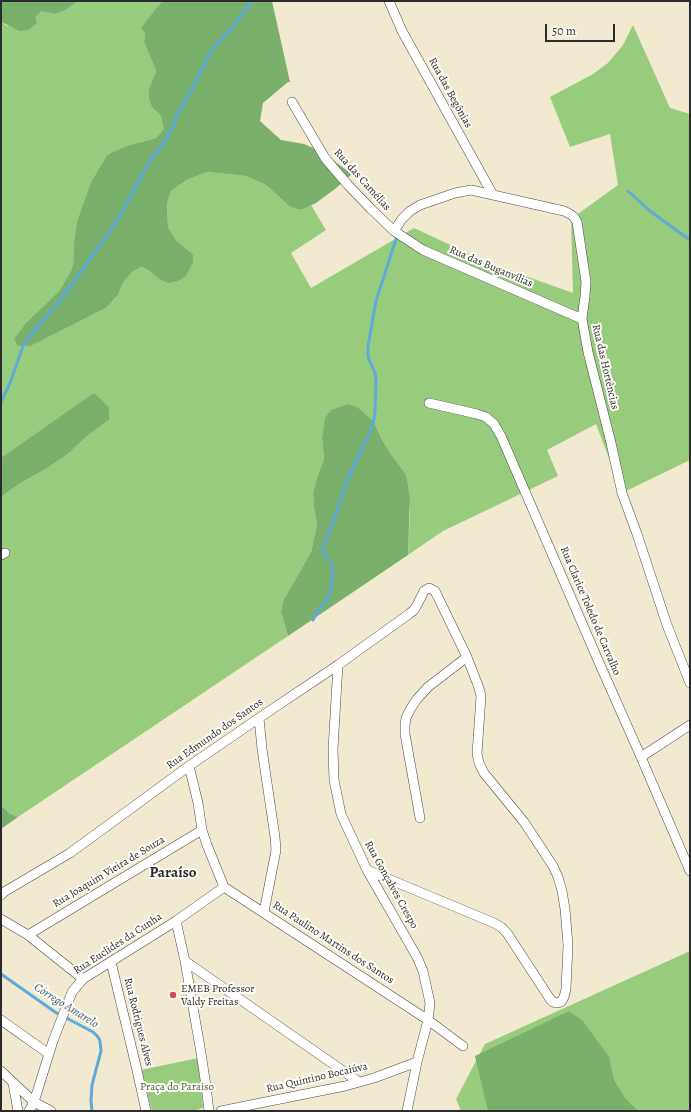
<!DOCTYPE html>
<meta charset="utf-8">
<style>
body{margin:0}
#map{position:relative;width:691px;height:1112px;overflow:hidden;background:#f1ead1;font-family:Alegreya,serif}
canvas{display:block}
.frame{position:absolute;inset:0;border:2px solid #2b2b2b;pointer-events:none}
.scale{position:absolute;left:545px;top:24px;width:70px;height:18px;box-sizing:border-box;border:2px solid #2b2b2b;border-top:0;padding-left:5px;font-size:12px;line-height:14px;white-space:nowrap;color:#2b2b2b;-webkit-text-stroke:3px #fdfcf7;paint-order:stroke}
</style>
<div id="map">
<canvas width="691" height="1112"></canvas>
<div class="frame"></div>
<div class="scale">50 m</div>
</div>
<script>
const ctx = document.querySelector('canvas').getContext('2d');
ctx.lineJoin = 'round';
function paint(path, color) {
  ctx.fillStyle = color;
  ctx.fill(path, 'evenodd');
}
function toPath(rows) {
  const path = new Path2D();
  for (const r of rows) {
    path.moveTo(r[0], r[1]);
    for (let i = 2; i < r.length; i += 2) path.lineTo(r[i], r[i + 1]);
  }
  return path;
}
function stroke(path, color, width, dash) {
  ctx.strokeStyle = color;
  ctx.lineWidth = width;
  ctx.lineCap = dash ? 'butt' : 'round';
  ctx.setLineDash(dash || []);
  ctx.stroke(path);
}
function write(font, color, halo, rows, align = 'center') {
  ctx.font = font + ' Alegreya,serif';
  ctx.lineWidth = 4;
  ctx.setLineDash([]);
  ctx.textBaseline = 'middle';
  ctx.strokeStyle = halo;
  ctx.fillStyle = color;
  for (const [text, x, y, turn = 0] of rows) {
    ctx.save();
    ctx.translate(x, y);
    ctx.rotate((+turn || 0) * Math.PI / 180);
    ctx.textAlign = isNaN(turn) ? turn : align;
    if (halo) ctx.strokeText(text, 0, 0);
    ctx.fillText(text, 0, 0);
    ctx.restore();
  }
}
paint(toPath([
 [78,1,162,1,160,3,145,32,144,42,156,71,153,80,152,107,161,116,165,129,156,138,126,146,107,155,92,180,74,245,74,260,71,271,59,291,27,322,31,346,106,308,118,295,123,283,133,271,142,267,148,270,159,279,189,251,176,240,168,227,167,207,168,200,171,191,187,180,207,172,246,176,266,185,290,207,301,210,311,205,326,230,291,253,311,288,414,228,489,263,573,293,571,219,618,185,610,134,570,147,550,97,593,74,608,63,623,45,633,25,670,108,690,114,690,460,622,493,596,424,547,450,558,476,443,531,408,555,410,511,409,490,392,456,381,438,374,422,360,409,322,439,324,459,317,477,313,493,314,508,317,524,311,552,283,601,281,612,288,636,18,817,9,813,1,805,1,498,5,494,22,482,46,469,68,454,87,436,109,420,1,458,1,22,7,26,37,21,36,17,41,10,55,14,66,10],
 [690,951,690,1111,461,1111,456,1099,485,1044],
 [198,1058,203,1108,192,1111,152,1111,141,1070]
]), '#97cc7d');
paint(toPath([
 [1,1,78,1,66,10,55,14,41,11,36,17,37,23,28,30,20,31,1,22],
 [162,1,272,1,290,82,288,82,263,103,260,121,281,140,304,144,320,151,352,174,335,189,316,203,301,210,290,207,266,185,246,176,207,172,187,180,171,191,168,200,167,207,168,227,176,240,189,251,193,255,193,262,186,276,178,281,168,283,159,279,148,270,142,267,133,271,123,283,118,295,106,308,31,346,18,346,14,339,27,322,59,291,71,271,74,260,74,245,77,222,92,180,107,155,126,146,156,138,164,129,161,116,152,107,149,99,149,90,156,71,144,42,145,32,141,28],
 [94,393,109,407,109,420,87,436,68,454,46,469,22,482,5,494,1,498,1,458],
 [349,404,360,409,374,422,381,438,392,456,406,475,410,497,408,555,288,636,281,612,283,601,311,552,317,524,314,508,313,493,317,477,324,459,322,439,325,418,331,410],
 [1,805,9,813,18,817,1,829],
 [569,1011,583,1021,609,1057,614,1080,625,1098,638,1111,488,1111,475,1056]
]), '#79b06c');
stroke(toPath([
 [628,191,650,211,690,240],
 [1,402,10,383,23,346,35,330,58,303,106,237,122,212,150,161,165,141,175,122,176,116,192,89,213,48,235,24,252,1],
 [313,620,318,610,327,600,331,587,333,570,332,565,323,551,323,547,333,522,348,478,368,437,373,424,375,412,376,379,375,373,368,357,368,346,376,301,396,239],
 [1,974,55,1012,93,1032,98,1037,100,1041,101,1051,92,1085,91,1101,92,1111]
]), '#5faad8', 3);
const minor = toPath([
 [389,1,402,31,493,195],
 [292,102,325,158,348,185,371,209,394,231,423,250,582,319],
 [394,231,402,219,410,211,420,205,455,193,471,190,564,211,570,214,574,217,577,222,586,282,585,296,582,319,588,352,611,443,622,493,637,534,667,625,690,683],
 [429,403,477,414,486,417,494,424,501,436,601,667,641,757,690,871],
 [1,555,5,553],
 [338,665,333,749,334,780,341,814,367,870,417,957,423,971,430,1003,428,1020,417,1062,407,1111],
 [259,718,262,749,275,837,276,850,264,912],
 [641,757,690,725],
 [189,766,198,803,202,830,207,845,224,887],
 [420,818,405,734,405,725,406,718,411,708,417,699,428,687,467,657],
 [224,887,428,1020,463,1046],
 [1,895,4,892,70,853,189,766,259,718,338,665,409,614,414,610,417,605,424,591,429,588,435,591,467,657,479,688,481,696,477,754,479,763,484,773,524,822,553,866,558,877,562,891,565,909,568,945,566,989,564,997,561,1002,556,1003,553,1002,550,999,507,933,501,927,494,923,367,870],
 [1,919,28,935,83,979],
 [176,921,185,961,201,1053,206,1086,209,1111],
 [28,935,202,830],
 [185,961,359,1082],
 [111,962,136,1066,146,1111],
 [1,1020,49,1054],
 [1,1071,34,1102,51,1111],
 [13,1083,18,1111],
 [29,1111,34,1102,53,1041,72,992,83,979,176,921,224,887],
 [221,1111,345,1086,374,1078,417,1062]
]);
stroke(minor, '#494844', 10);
stroke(minor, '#fff', 9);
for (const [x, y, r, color] of [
 [173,995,4,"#d1495b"]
]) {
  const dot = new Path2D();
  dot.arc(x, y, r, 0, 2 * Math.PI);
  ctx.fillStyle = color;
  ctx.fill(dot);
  stroke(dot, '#fdfcf7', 1.5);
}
write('11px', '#2b2b2b', '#fdfcf7', [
 ["Rua das Begônias",450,93,61],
 ["Rua das Camélias",362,180,48],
 ["Rua das Buganvílias",491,267,23],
 ["Rua das Hortências",605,367,77],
 ["Rua Clarice Toledo de Carvalho",590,611,67],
 ["Rua Edmundo dos Santos",215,734,-35],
 ["Rua Joaquim Vieira de Souza",109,872,-31],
 ["Rua Gonçalves Crespo",391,885,61],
 ["Rua Paulino Martins dos Santos",333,943,33],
 ["Rua Euclides da Cunha",118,944,-33],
 ["Rua Rodrigues Alves",138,1022,76],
 ["Rua Quintino Bocaiúva",317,1078,-13]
]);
write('11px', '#2b2b2b', '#fdfcf7', [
 ["EMEB Professor",181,989],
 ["Valdy Freitas",181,1002]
], 'left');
write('11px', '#4b5b44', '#fdfcf7', [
 ["Praça do Paraiso",177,1087]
]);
write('italic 12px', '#405e70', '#fdfcf7', [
 ["Córrego Amarelo",66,1006,32]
]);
write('bold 15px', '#2b2b2b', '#fdfcf7', [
 ["Paraíso",173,873]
]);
</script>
